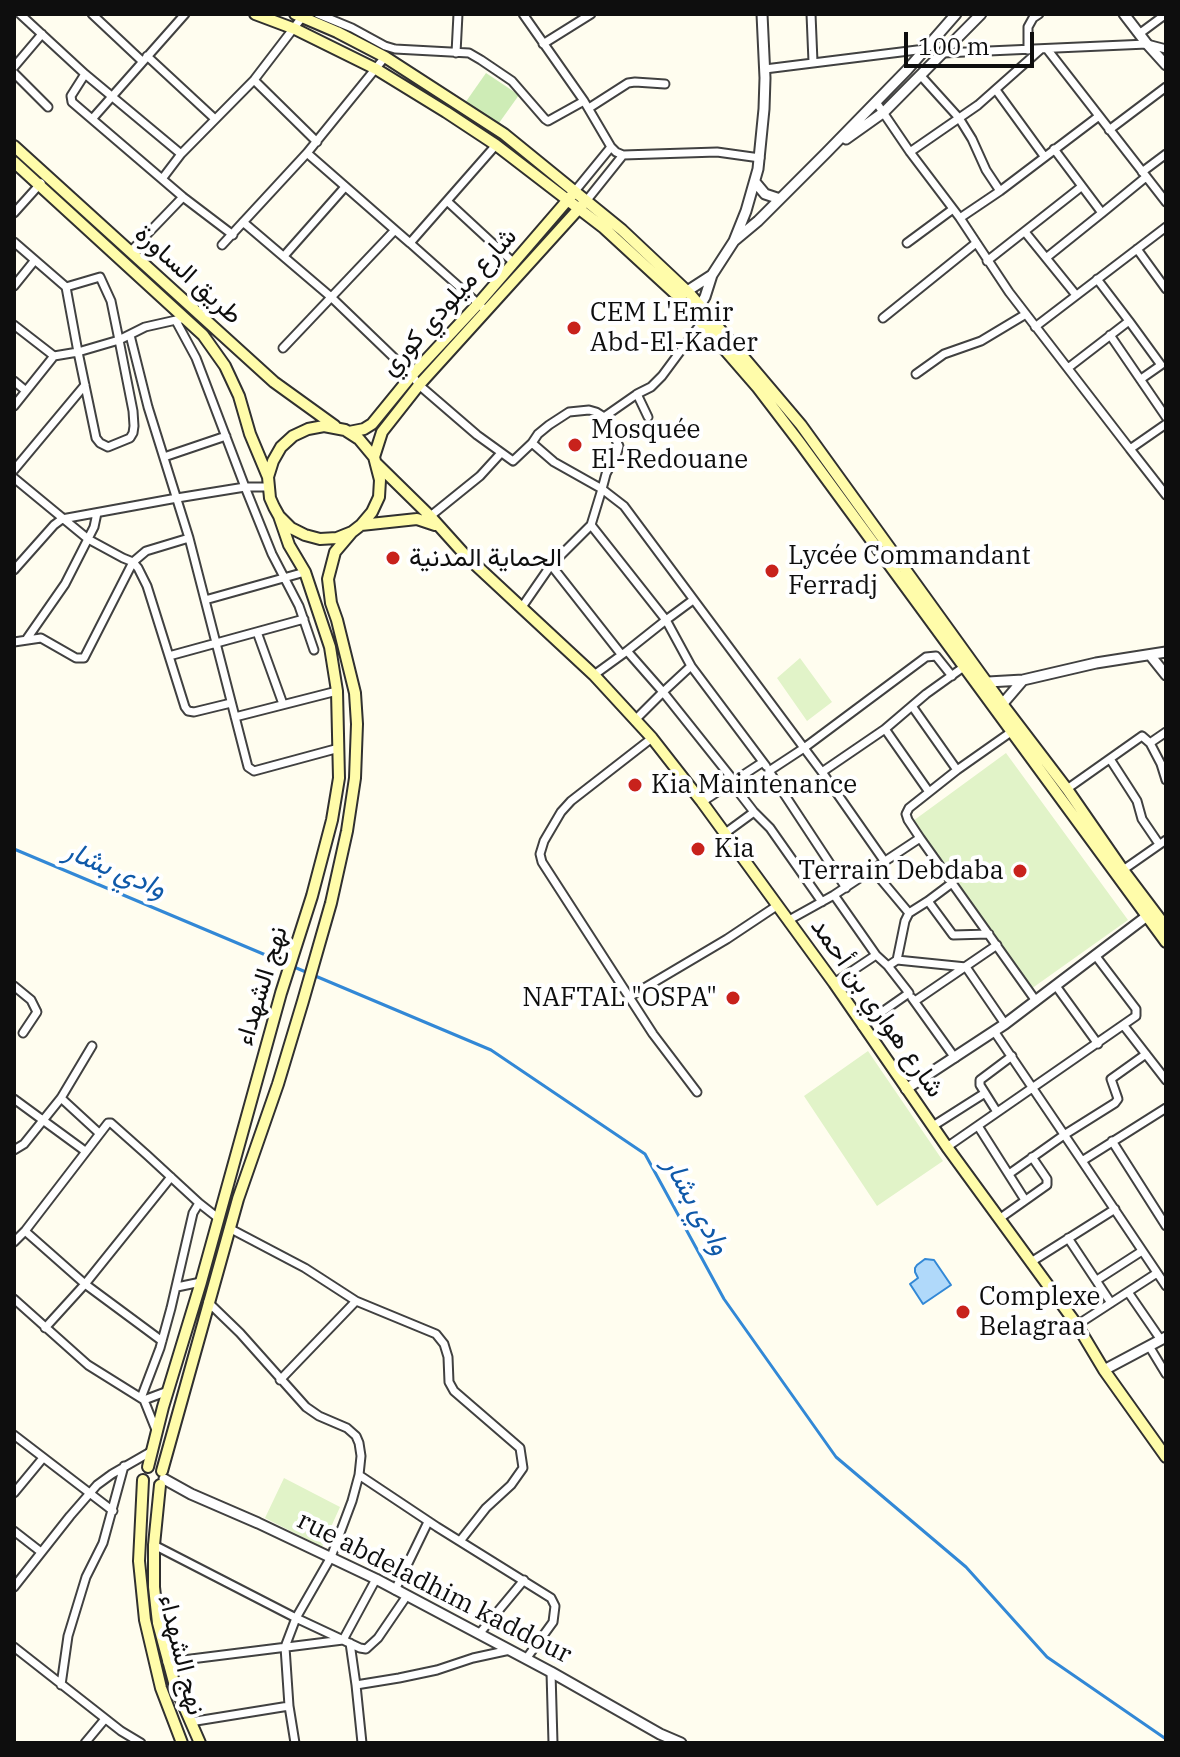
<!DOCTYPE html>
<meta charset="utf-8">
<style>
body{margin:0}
#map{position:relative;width:1180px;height:1757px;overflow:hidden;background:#fffdef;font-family:"IBM Plex Serif",serif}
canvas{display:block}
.frame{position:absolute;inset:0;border:16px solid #0e0e0e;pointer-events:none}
.scale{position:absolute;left:904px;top:32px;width:130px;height:36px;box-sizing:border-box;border:4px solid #0e0e0e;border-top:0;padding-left:10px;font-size:24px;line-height:28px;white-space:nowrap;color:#0e0e0e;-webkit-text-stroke:6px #fff;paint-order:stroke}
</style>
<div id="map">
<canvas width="1180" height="1757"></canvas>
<div class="frame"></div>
<div class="scale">100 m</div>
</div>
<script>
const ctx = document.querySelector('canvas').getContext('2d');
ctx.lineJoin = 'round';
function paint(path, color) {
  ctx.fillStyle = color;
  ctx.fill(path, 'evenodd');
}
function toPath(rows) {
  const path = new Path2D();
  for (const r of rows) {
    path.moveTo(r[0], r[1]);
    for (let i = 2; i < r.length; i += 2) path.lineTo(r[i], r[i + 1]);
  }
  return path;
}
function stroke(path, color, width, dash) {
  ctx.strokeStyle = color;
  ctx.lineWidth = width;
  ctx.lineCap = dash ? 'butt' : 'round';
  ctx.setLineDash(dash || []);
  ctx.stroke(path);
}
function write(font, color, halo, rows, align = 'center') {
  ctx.font = font + ' "IBM Plex Serif",Vazirmatn,serif';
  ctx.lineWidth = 8;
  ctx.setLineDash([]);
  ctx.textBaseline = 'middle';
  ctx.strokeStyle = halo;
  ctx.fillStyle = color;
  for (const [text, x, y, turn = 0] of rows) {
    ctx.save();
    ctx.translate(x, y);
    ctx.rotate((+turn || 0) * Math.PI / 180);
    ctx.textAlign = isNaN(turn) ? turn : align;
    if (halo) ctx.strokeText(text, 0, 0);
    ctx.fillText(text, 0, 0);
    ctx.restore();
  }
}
paint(toPath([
 [486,73,519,95,499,123,465,103]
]), '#ceecb6');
paint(toPath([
 [800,658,832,702,807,721,777,678],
 [1006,753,1128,920,1031,989,913,821],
 [868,1051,943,1161,877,1206,804,1096],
 [284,1478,340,1507,322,1547,265,1518]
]), '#e1f3c8');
const water = toPath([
 [925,1259,934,1260,951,1285,923,1304,910,1284,918,1278,915,1272,915,1268,917,1265,925,1259]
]);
paint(water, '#b0d9fa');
stroke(water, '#3288d6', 2);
stroke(toPath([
 [14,849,287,964],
 [294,967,491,1050,645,1154,724,1299,836,1457,966,1567,1047,1657,1166,1739]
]), '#3288d6', 3);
const minor = toPath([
 [20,14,85,74,71,96,72,102,183,197,233,235],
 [92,14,142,61],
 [318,14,352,28,385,46,395,49,469,53,481,60,512,81,545,119,548,121,584,101],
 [523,14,584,101,611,147,616,152,623,155],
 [811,14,813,62],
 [1139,34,1166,14],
 [543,44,591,14],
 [1047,49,1166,202],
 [1028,50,1028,27,1033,18,1039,14],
 [456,53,458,14],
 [943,53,1147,44,1166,49],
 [147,56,215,119],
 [14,67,42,34],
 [765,69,925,49],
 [14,73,48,107],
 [85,74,181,154],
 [921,76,959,118,972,139,986,170,1000,191],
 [254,80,317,142],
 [996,90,1044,156],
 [876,102,910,152,960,218,1000,191,1099,116],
 [589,108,628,83,635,82,665,84],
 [93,118,185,14],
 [1109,130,1166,87],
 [1054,149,1102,213,1146,177],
 [910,152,978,105,1040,50],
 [307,153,395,230],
 [1142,172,1166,154],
 [162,179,181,154,254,80,303,16],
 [575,191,611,147],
 [587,200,623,155,717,152,760,158],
 [447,201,514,263],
 [14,213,41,183],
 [960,218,1009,292,1130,449,1166,424],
 [243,222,331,297,412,375,419,385,477,435,513,461,532,443],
 [1025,232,1076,295],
 [14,242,66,287,78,352,54,356,14,406],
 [907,243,953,209],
 [222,245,307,153,385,57],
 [1137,249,1166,289],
 [130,252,183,197],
 [284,256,345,187],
 [1046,258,1102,213],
 [987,261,1081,187],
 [14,286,35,260],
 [66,287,100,277,111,301,119,340,133,411,134,426,133,433,130,438,108,447,100,443,96,438,78,352,119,340,145,327,185,318],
 [482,307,410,243,496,145],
 [883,318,976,243],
 [176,321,196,358,245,487,272,554,299,606,314,650],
 [1129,321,1161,365,1141,379],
 [14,325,54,356],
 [1035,327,1166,227],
 [130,335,148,407,189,538,248,767,254,771,339,748],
 [1110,335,1166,417],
 [283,348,395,230,410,243],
 [1068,368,1129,321,1097,279],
 [916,374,944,354,981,341,1026,314],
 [14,381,26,391],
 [637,394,648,417],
 [604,417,637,394,651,387,662,376,702,322],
 [1130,449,1166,495],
 [164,457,226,436],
 [14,470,85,385],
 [14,478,88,539,123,558,133,562,138,568,147,586,185,707,188,711,194,712,231,703],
 [428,518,480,476,501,453],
 [591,525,666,620,693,600],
 [551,565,621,654],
 [14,570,54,525,62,519,177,498,245,487,269,487],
 [205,600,305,572],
 [522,607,551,565,591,525,602,489,606,474,617,453,619,446,604,417,596,412,589,410,569,412,549,425,538,434,532,443,554,462,602,489,624,506,804,748,769,771,846,888],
 [257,632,283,704],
 [26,640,65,584,94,527,97,513],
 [14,642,41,638,76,658,84,658,133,562,146,551,189,538],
 [627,651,666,620,691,666],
 [169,656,304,619],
 [594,675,627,651,663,692,691,666,763,762],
 [912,706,957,770],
 [235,717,337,691],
 [636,719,663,692,734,781,702,802],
 [885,729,822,772,804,748,926,657,936,656,952,676],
 [652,738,571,801,561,812,544,841,540,854,542,862,653,1034,697,1092],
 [1150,743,1166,732],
 [1110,759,1130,790,1137,801,1142,819,1159,844],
 [766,766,763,762,734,781,737,790,754,812,770,828,822,902],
 [822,772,885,862],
 [1067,789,1142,736,1150,743,1161,764,1166,780],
 [929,792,885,729,926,694,965,666],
 [724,834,754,812],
 [920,838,1036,1001],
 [873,870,909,913],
 [1123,870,1166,840],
 [928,901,953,935,989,934],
 [789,920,834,895],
 [876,955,834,895,920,838,908,820,906,814,909,808,957,770,1011,732],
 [897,960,905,921,909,913,928,901,952,883],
 [888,966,897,960,966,967,1005,1024],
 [834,983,876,955,888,966,909,993,862,1026],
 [14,986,31,1000,37,1012,23,1033],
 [1056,986,1098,1044],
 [629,997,727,939,778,905],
 [912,998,955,1058],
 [915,1001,997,945],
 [1124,1026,1166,1080],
 [994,1031,1082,1161],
 [61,1098,99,1133],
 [14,1099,85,1151],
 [1166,1108,1082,1161,1166,1286],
 [997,1112,980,1085,980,1080,1012,1056],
 [933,1126,985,1093],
 [978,1126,1025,1200],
 [1112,1141,1166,1226],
 [947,1147,1136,1016,1136,1009,1095,955],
 [14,1150,24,1144,61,1098,92,1046],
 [1009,1174,1064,1135,1115,1103,1118,1099,1117,1096,1111,1079,1146,1054],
 [999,1219,1047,1185,1047,1179,1032,1157],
 [229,1228,305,1268,356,1301,280,1380],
 [25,1231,85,1284,171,1177],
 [1068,1238,1111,1303],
 [14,1242,25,1231,108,1123,111,1123,147,1155,199,1203],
 [1031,1262,1115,1209],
 [1097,1280,1142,1251],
 [177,1287,201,1282],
 [1128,1292,1161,1340],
 [14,1299,88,1365,144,1400,156,1430],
 [356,1301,436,1334,444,1344,448,1357,449,1382,454,1391,520,1448,523,1468,511,1485,486,1508,460,1541],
 [208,1302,240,1333,306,1407,319,1416,347,1428,356,1436,359,1443,361,1456,359,1475,352,1501,331,1557,296,1618,285,1647,289,1706,295,1743],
 [1077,1325,1157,1273],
 [45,1328,85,1284,162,1341],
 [1149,1346,1166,1374],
 [141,1398,160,1348,171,1308,193,1213,199,1203,218,1218],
 [144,1400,168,1391],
 [14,1435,113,1511],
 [359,1475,437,1527,551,1598,555,1606,553,1622,526,1659],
 [14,1493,43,1458],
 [14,1531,41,1552],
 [154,1545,296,1618,360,1648,366,1649,378,1638,406,1597],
 [14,1587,70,1516,97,1485,112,1474,152,1451],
 [395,1590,428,1522],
 [479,1634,524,1580],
 [350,1643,356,1685,399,1678,437,1670,473,1658,510,1650],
 [14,1647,121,1731,141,1743],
 [167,1662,343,1640,376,1579],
 [551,1672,553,1743],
 [61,1685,68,1636,86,1577,103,1543,124,1466],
 [356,1685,362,1743],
 [190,1722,289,1706],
 [85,1743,105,1719]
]);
const tertiary = toPath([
 [1124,14,1147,44,1166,65],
 [846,139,884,112,981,14],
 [755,182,765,194,780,199],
 [734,241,758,221,826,153,907,70,956,14],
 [681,295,712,275],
 [696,312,705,297,712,275,734,241,746,211,758,169,764,109,765,78,762,14],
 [1150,655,1166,675],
 [982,686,988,682,1023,680,1096,663,1166,652],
 [999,708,1023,680],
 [906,1089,1005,1024,1151,913],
 [1104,1370,1166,1337],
 [164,1479,191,1494,258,1523,376,1579,551,1672,660,1734,681,1743]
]);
const secondary = toPath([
 [255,14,295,29,376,69,446,112,496,145,604,228,679,297,758,388,800,443,1166,942],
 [295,14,337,32,385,57,504,134,622,230,690,294,801,425,1003,705,1067,789,1123,870,1166,927],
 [14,146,274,382,335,426],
 [14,162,203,335,225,366,239,396,250,434,268,477,270,498,274,507,279,516,291,528,305,535,320,539,337,538,352,532,361,525,372,512,379,497,380,480,374,457,359,439,345,430,324,426,308,429,293,436,281,447,273,461,268,477],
 [349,432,364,429,372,424,412,375,478,304,572,195],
 [374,457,382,432,419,385,583,204],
 [377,464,430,516,466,556,594,675,652,738,702,802,834,983,947,1147,1077,1325,1104,1370,1166,1457],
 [361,525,417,519,435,525],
 [148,1467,163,1407,201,1282,281,993,312,896,332,820,339,778,337,691,330,647,305,572,289,545,279,516],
 [162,1471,238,1199,278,1084,303,1001,331,903,347,831,355,778,357,724,355,693,337,620,331,603,328,579,335,552,352,532],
 [143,1480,139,1561,145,1620,161,1688,182,1743],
 [160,1485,154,1545,154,1587,158,1623,175,1686,200,1743]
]);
stroke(minor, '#414141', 11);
stroke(tertiary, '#414141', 13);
stroke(secondary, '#303030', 14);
stroke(minor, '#fff', 7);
stroke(tertiary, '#fff', 9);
stroke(secondary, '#fffcaa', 10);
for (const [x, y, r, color] of [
 [574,328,8,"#c8221c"],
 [575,445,8,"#c8221c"],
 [393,558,8,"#c8221c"],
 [772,571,8,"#c8221c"],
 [635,785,8,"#c8221c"],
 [698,849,8,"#c8221c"],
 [1020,871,8,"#c8221c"],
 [733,998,8,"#c8221c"],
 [963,1312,8,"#c8221c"]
]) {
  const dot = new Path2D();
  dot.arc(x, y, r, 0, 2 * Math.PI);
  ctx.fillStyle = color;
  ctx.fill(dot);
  stroke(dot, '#fff', 3);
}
write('26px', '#0e0e0e', '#fff', [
 ["طريق الساورة",188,275,42],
 ["شارع ميلودي كوري",449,302,-48],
 ["نهج الشهداء",262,986,-73],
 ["شارع هواري بن أحمد",877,1008,55],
 ["rue abdeladhim kaddour",434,1588,27],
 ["نهج الشهداء",181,1655,76]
]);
write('26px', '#0e0e0e', '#fff', [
 ["CEM L'Emir",590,313],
 ["Abd-El-Kader",590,343],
 ["Mosquée",591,430],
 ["El-Redouane",591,460],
 ["Lycée Commandant",788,556],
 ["Ferradj",788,586],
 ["الحماية المدنية",409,558],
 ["Kia Maintenance",651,785],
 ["Kia",714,849],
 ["Terrain Debdaba",1004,871,"right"],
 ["NAFTAL \"OSPA\"",717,998,"right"],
 ["Complexe",979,1297],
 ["Belagraa",979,1327]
], 'left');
write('italic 28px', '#0f59a9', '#fff', [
 ["وادي بشار",115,870,23],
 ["وادي بشار",696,1206,61]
]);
</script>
